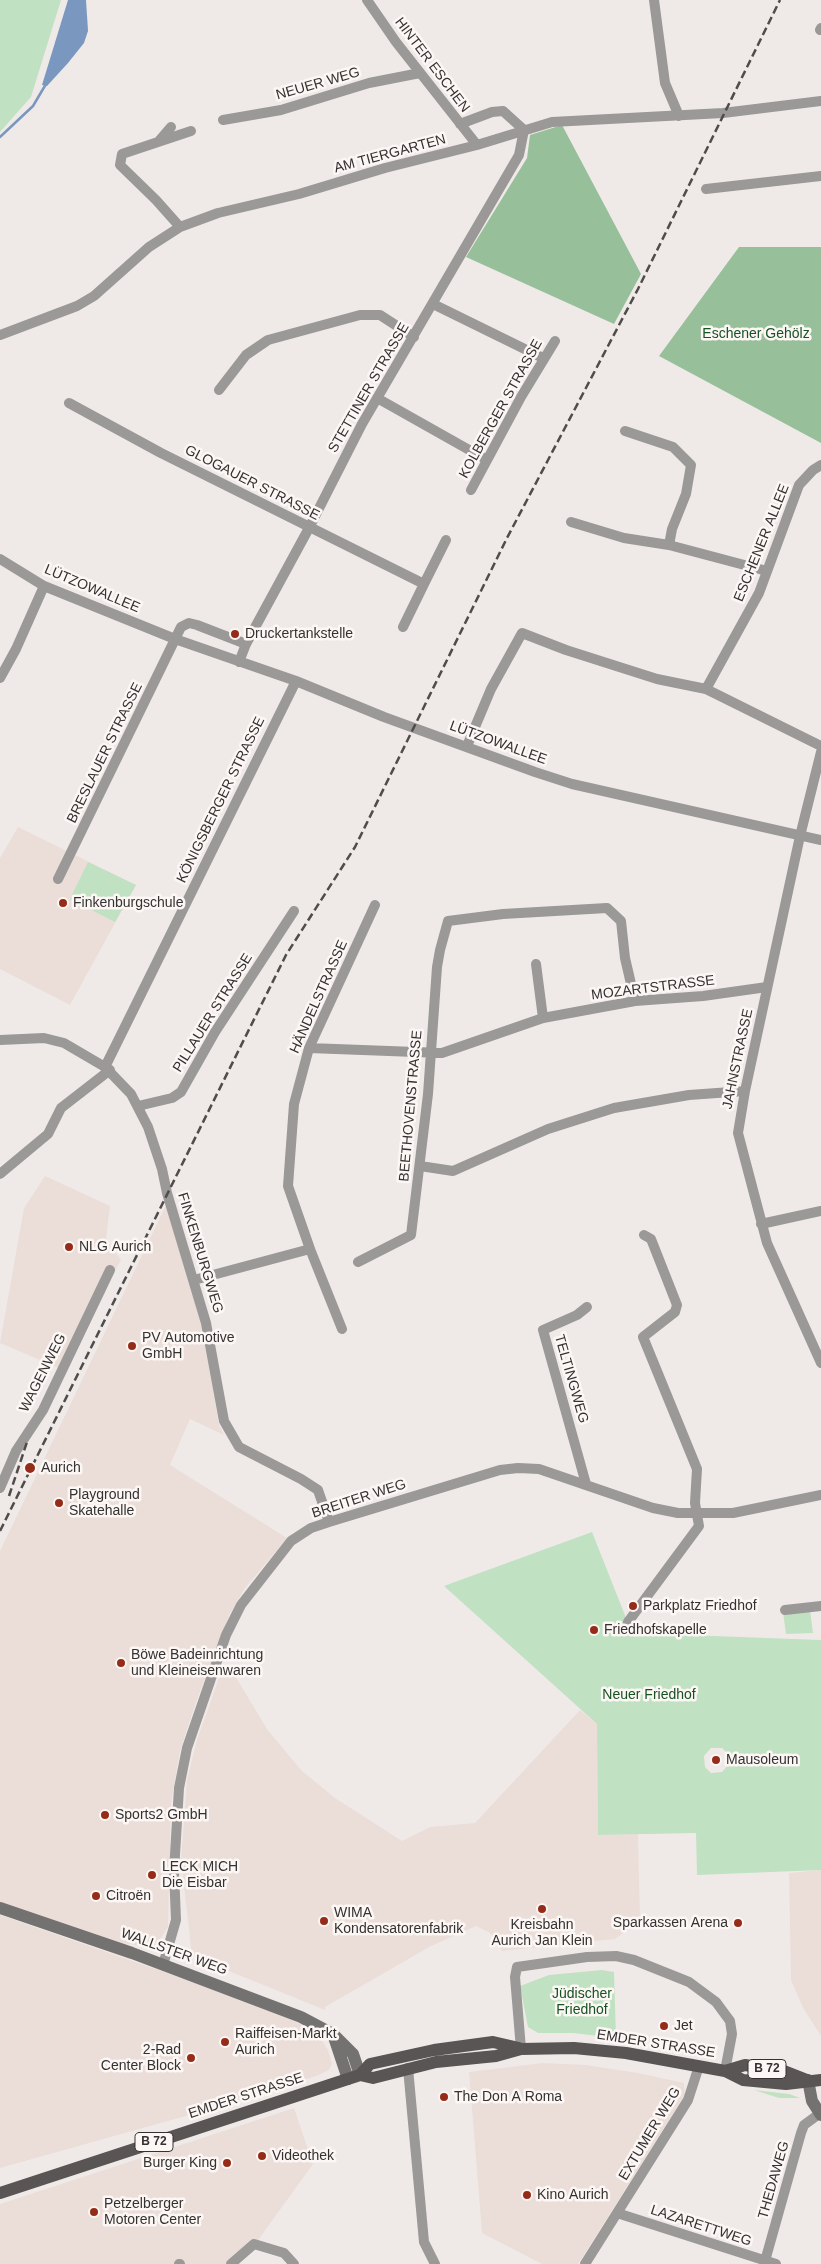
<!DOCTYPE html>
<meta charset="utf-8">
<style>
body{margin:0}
canvas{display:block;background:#efeae8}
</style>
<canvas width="821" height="2264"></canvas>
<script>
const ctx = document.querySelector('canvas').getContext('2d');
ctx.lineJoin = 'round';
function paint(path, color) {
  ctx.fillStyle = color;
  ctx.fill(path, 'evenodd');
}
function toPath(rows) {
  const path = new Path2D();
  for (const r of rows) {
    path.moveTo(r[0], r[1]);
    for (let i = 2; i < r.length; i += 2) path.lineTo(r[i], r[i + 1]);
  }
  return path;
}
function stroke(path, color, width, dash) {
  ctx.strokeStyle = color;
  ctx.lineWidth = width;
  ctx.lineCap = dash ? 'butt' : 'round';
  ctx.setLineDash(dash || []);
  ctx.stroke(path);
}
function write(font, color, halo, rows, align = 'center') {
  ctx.font = font + ' Arial,sans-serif';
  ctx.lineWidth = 5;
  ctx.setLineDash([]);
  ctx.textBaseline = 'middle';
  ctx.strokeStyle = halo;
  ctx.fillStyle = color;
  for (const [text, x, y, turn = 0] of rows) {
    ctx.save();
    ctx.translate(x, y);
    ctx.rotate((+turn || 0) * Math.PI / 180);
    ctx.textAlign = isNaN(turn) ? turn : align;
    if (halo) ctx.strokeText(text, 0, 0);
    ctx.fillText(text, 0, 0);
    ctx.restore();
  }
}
paint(toPath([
 [18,827,136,885,70,1005,0,969,0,858],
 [45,1176,110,1206,106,1239,121,1260,61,1369,0,1343,24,1208],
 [166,1205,202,1321,219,1425,224,1435,190,1419,170,1465,287,1538,245,1588,229,1615,196,1702,180,1751,171,1803,168,1927,157,1944,149,1947,122,1943,0,1902,0,1551],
 [234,1674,267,1729,301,1770,335,1798,402,1841,430,1827,475,1823,580,1710,597,1724,598,1835,638,1834,640,1921,615,1939,502,1951,490,1933,476,1926,431,1946,325,2007,325,2010,192,1956,181,1860,187,1780,197,1740,219,1678],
 [821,1870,821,2036,803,2008,791,1980,789,1873],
 [0,1915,265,2007,310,2029,321,2039,328,2050,332,2064,329,2070,316,2076,225,2105,0,2168],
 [543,2063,586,2065,638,2073,684,2083,685,2095,578,2264,542,2264,482,2233,469,2072],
 [294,2108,313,2164,256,2243,234,2264,0,2264,0,2204]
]), '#ebded8');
paint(toPath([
 [0,0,61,0,31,97,0,132],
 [88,862,136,885,115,922,70,899],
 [592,1532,632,1633,821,1640,821,1870,697,1875,696,1833,598,1835,597,1724,444,1586],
 [711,1748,722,1748,729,1755,729,1764,722,1772,711,1773,705,1767,704,1756],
 [810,1610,813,1633,786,1634,783,1612],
 [602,1970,614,1972,616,2038,573,2033,538,2033,528,2027,520,1986,549,1975],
 [754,2090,789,2094,800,2098,779,2098]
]), '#c1e1c3');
paint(toPath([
 [562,125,641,274,614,324,466,257,527,158,530,135],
 [739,247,821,247,821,443,659,356]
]), '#97c09a');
paint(toPath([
 [68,0,86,0,88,31,84,43,68,63,47,86,42,85]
]), '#7997bf');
stroke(toPath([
 [0,137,33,106,46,84]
]), '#7997bf', 2.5);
stroke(toPath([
 [367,0,396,42,477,145],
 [654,0,665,83,679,116],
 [820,30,821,28],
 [223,120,281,110,369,83,420,73],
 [159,141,171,127],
 [706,189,821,176],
 [180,227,156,200,120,165,122,154,191,131],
 [433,304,543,358],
 [0,335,77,306,94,296,149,247,180,227,218,213,299,194,385,168,477,145,552,122,723,113,821,101],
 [219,390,246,355,268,340,360,315,380,315,414,337],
 [377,398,487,460],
 [69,403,161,453,424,584,403,627],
 [625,431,673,447,691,465,686,494,672,529,669,545],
 [471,490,521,397,555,341],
 [571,522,624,538,669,545,767,571],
 [0,559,44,586,175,639,296,681,384,717,535,772,572,784,821,840],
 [424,584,446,540],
 [239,662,246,644,309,528,362,424,519,155,524,130,503,111,492,112,460,124],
 [0,678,16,649,44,586],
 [706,689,759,593,799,485,813,470,821,465],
 [467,746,491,689,522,633,566,650,657,679,706,689,821,746],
 [821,752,800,836,745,1091,738,1133,767,1243,821,1363],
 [58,879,181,627,189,623,197,625,246,644],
 [536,964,543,1018],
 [0,1040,44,1038,64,1043,105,1067,131,1094,148,1127,162,1169,167,1193,206,1323,224,1421,239,1447,301,1479,318,1490,329,1522],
 [309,1048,442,1053,543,1018,635,1001,703,996,767,987],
 [105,1067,296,681],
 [138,1106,172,1098,181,1092,215,1032,294,911],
 [420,1166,453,1171,548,1129,614,1108,689,1095,745,1091],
 [0,1174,48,1134,61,1108,110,1070],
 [761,1224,821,1211],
 [310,1249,342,1329],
 [358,1262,411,1235,428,1094,437,967,440,950,448,921,503,914,607,908,621,921,625,958,635,1001],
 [194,1280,310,1249,288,1186,294,1104,309,1048,375,905],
 [586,1484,543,1330,577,1315,587,1307],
 [0,1488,16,1451,43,1410,110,1270],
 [785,1610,821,1606],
 [628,1622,699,1526,695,1503,697,1469,643,1337,675,1312,677,1305,651,1239,644,1235],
 [163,1965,176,1920,174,1871,179,1788,187,1748,226,1635,241,1605,291,1541,311,1528,329,1522,500,1470,518,1468,539,1469,653,1508,678,1513,733,1513,821,1495],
 [521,2049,515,1977,517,1967,587,1957,616,1956,634,1960,689,1982,716,2002,730,2021,732,2034,725,2071],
 [408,2068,424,2242,435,2264],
 [617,2213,776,2264],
 [765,2261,801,2133,804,2125,819,2114],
 [179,2264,180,2264],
 [231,2264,254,2244,284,2253,294,2264],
 [585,2264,688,2100,699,2066]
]), '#9b9898', 10);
stroke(toPath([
 [0,1908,132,1953,301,2017,333,2034,353,2054,360,2075],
 [333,2034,348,2079],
 [808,2080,812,2101,821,2115]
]), '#747171', 12);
stroke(toPath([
 [725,2071,745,2065,784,2071,807,2080],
 [360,2075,370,2064,434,2050,493,2042,519,2048],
 [0,2193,360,2075,373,2078,436,2062,496,2056,521,2049,574,2048,626,2053,725,2071,743,2080,786,2084,821,2080]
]), '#595555', 12);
stroke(toPath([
 [9,1496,27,1442],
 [0,1531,286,955,355,847,507,538,638,289,780,0]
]), '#4f4c4b', 2.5, [8, 4]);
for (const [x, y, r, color] of [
 [235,634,5,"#952c19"],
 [63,903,5,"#952c19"],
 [69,1247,5,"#952c19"],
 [132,1346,5,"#952c19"],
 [30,1468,6,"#952c19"],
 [59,1503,5,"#952c19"],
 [633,1606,5,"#952c19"],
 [594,1630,5,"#952c19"],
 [121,1663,5,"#952c19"],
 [716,1760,5,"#952c19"],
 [105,1815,5,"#952c19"],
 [152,1875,5,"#952c19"],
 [96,1896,5,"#952c19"],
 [542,1909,5,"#952c19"],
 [324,1921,5,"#952c19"],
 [738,1923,5,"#952c19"],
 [664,2026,5,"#952c19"],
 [225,2042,5,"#952c19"],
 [191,2058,5,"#952c19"],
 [444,2097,5,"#952c19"],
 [262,2156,5,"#952c19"],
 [227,2163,5,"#952c19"],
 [527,2195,5,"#952c19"],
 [94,2212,5,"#952c19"]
]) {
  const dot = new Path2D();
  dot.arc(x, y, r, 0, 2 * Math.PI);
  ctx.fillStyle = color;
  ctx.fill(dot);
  stroke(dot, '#fcf7f5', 2);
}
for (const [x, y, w] of [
 [767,2069,38],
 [154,2142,38]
]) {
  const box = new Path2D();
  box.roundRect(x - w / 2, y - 9.5, w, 19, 4);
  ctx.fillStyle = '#fcf7f5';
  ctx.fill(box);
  stroke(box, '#343231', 1);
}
write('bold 12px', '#343231', null, [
 ["B 72",767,2069],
 ["B 72",154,2142]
]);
write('14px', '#343231', '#fcf7f5', [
 ["HINTER ESCHEN",432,65,53],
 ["NEUER WEG",318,84,-16],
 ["AM TIERGARTEN",390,154,-15],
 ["STETTINER STRASSE",369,388,-60],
 ["KOLBERGER STRASSE",501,409,-61],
 ["GLOGAUER STRASSE",252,483,27],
 ["ESCHENER ALLEE",762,543,-68],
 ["LÜTZOWALLEE",92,589,23],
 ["LÜTZOWALLEE",498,743,20],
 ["BRESLAUER STRASSE",105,753,-64],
 ["KÖNIGSBERGER STRASSE",221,800,-64],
 ["MOZARTSTRASSE",653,988,-7],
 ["HÄNDELSTRASSE",319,997,-66],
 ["PILLAUER STRASSE",213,1013,-58],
 ["JAHNSTRASSE",738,1059,-78],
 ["BEETHOVENSTRASSE",411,1106,-85],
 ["FINKENBURGWEG",200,1253,73],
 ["WAGENWEG",43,1373,-63],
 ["TELTINGWEG",571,1379,74],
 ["BREITER WEG",359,1499,-18],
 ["WALLSTER WEG",174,1952,20],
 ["EMDER STRASSE",656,2044,9],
 ["EMDER STRASSE",246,2096,-18],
 ["EXTUMER WEG",650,2134,-59],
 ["THEDAWEG",774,2180,-74],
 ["LAZARETTWEG",701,2226,18]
]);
write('14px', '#165222', '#fcf7f5', [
 ["Eschener Gehölz",756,334],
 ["Neuer Friedhof",649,1695],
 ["Jüdischer",582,1994],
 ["Friedhof",582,2010]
]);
write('14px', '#343231', '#fcf7f5', [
 ["Druckertankstelle",245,634],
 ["Finkenburgschule",73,903],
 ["NLG Aurich",79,1247],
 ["PV Automotive",142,1338],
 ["GmbH",142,1354],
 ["Aurich",41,1468],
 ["Playground",69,1495],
 ["Skatehalle",69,1511],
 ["Parkplatz Friedhof",643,1606],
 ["Friedhofskapelle",604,1630],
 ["Böwe Badeinrichtung",131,1655],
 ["und Kleineisenwaren",131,1671],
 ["Mausoleum",726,1760],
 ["Sports2 GmbH",115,1815],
 ["LECK MICH",162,1867],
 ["Die Eisbar",162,1883],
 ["Citroën",106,1896],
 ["WIMA",334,1913],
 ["Kondensatorenfabrik",334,1929],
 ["Sparkassen Arena",728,1923,"right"],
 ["Kreisbahn",542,1925,"center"],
 ["Aurich Jan Klein",542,1941,"center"],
 ["Jet",674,2026],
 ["Raiffeisen-Markt",235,2034],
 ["Aurich",235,2050],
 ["2-Rad",181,2050,"right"],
 ["Center Block",181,2066,"right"],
 ["The Don A Roma",454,2097],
 ["Videothek",272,2156],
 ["Burger King",217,2163,"right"],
 ["Kino Aurich",537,2195],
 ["Petzelberger",104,2204],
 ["Motoren Center",104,2220]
], 'left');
</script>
